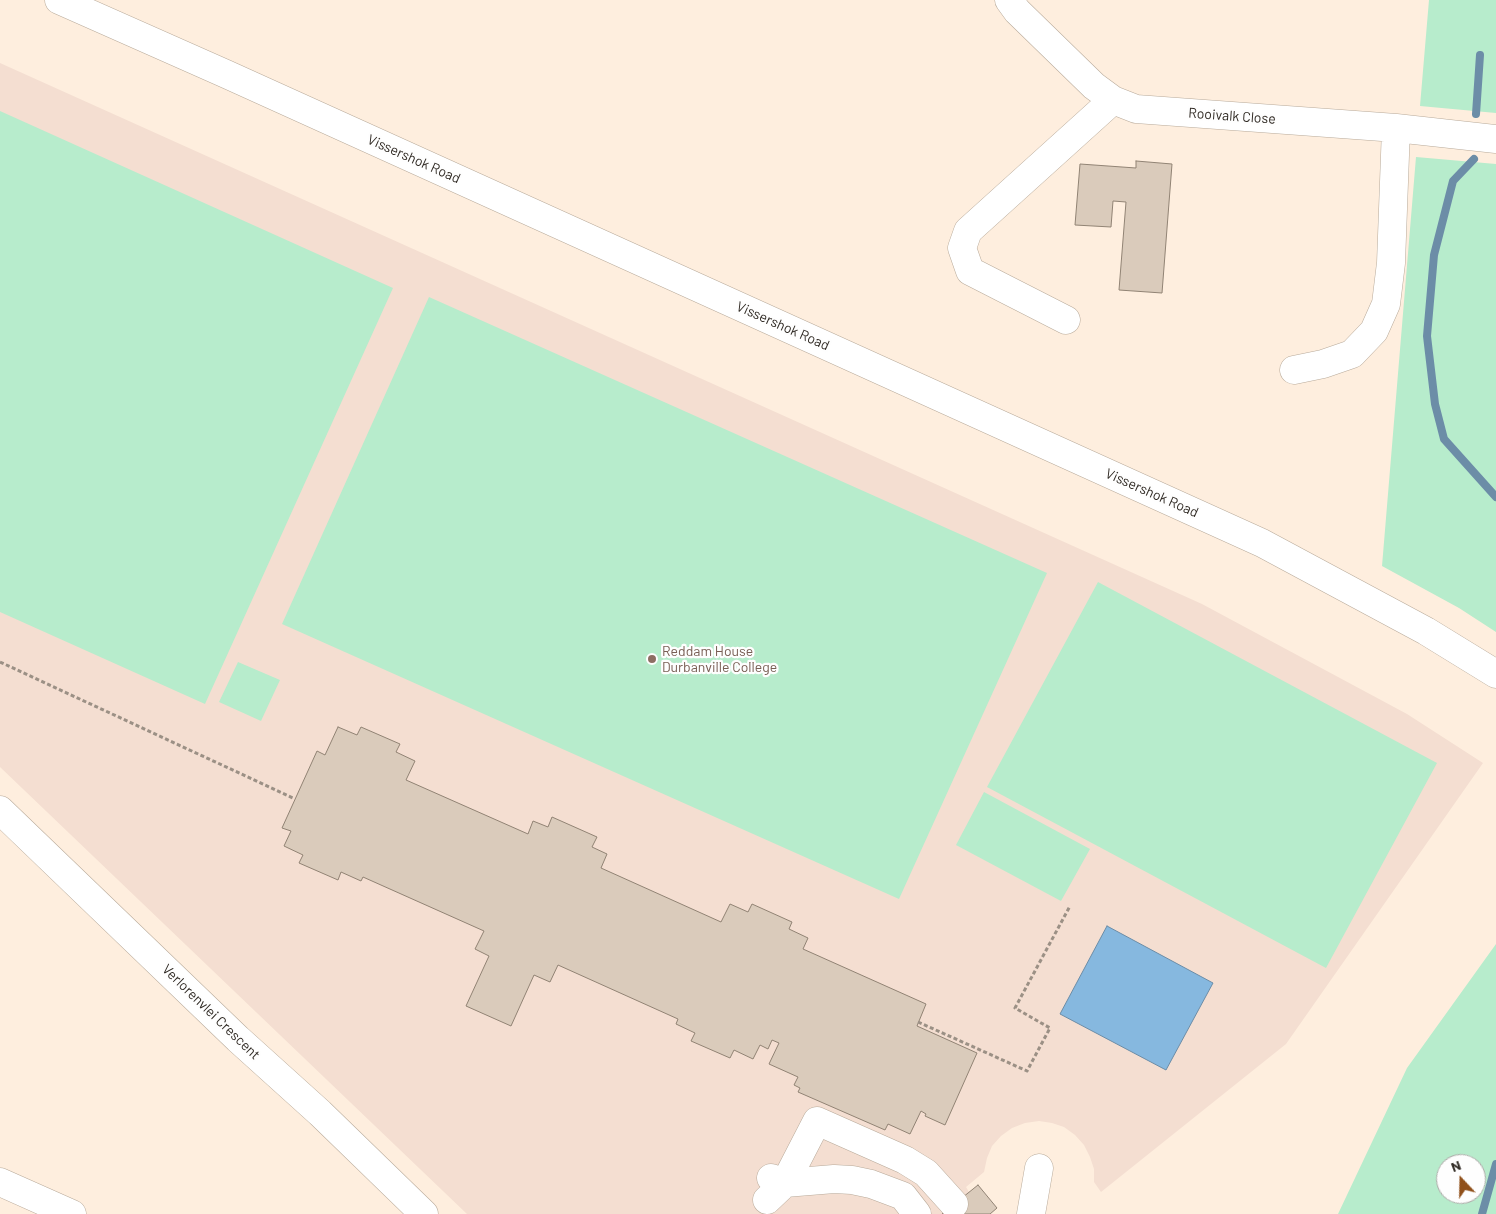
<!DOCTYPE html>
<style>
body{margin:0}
#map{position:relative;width:1496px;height:1214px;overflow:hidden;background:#feeede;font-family:Barlow,sans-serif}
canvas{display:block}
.north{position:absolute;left:1436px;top:1154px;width:50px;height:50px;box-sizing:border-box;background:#fefefe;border:1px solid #aca9a7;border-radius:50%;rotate:339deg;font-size:14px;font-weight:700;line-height:20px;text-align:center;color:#302a24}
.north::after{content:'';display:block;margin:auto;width:18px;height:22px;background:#90501a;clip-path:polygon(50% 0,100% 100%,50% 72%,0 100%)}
</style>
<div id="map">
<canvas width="1496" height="1214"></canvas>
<div class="north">N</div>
</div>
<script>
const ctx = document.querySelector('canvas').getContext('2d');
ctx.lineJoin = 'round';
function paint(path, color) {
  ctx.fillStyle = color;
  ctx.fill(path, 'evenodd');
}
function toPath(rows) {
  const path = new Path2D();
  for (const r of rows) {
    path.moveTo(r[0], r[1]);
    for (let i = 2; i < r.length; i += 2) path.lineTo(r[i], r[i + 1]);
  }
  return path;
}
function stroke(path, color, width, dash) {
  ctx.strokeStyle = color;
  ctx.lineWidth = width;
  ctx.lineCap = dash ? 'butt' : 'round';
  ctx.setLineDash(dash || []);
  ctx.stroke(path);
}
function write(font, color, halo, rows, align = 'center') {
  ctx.font = font + ' Barlow,sans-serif';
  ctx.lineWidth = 4.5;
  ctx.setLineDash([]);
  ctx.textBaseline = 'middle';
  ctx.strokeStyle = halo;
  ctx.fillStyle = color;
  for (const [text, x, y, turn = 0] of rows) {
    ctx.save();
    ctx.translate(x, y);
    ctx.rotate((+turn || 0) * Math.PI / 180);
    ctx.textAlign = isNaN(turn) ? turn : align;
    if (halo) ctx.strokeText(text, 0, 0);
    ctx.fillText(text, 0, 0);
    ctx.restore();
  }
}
paint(toPath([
 [0,63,1202,604,1407,714,1483,763,1286,1044,1101,1192,1094,1182,1094,1169,1090,1157,1084,1145,1075,1135,1064,1127,1052,1123,1039,1121,1025,1123,1012,1128,1001,1136,992,1146,987,1158,984,1172,966,1187,969,1192,978,1185,997,1208,990,1214,467,1214,0,767]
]), '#f4ded1');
paint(toPath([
 [1429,0,1496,0,1496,113,1420,106],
 [0,111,393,288,205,704,0,612],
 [1416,157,1496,164,1496,632,1459,608,1382,566],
 [429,297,1047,573,899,899,282,624],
 [1098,582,1437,763,1326,968,987,787],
 [238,662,280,680,261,721,219,702],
 [984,792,1090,849,1061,901,956,845],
 [1496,944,1496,1214,1338,1214,1407,1068],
 [1446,1164,1476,1164,1476,1194,1446,1194]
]), '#b7eccc');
const water = toPath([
 [1107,926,1213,983,1166,1070,1060,1014,1107,926]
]);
paint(water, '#86b8df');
stroke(water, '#6c8da7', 1);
stroke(toPath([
 [1476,114,1480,55],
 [1474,159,1453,181,1434,255,1427,336,1435,404,1444,439,1496,497],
 [1482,1214,1496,1164]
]), '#6c8da7', 8);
const building = toPath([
 [1136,161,1172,164,1162,293,1119,290,1126,202,1113,201,1111,227,1075,225,1080,164,1136,168,1136,161],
 [338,727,357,735,361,727,400,744,396,752,415,761,406,780,528,834,533,821,548,827,552,817,597,837,592,847,607,854,601,868,721,922,730,904,748,912,752,904,792,922,789,929,808,938,803,949,926,1004,917,1026,977,1053,945,1125,925,1116,926,1114,921,1111,910,1134,888,1124,885,1130,798,1092,800,1088,794,1085,798,1077,769,1064,779,1043,772,1040,768,1049,760,1045,753,1059,734,1050,730,1058,691,1041,695,1033,676,1024,678,1019,558,965,550,982,534,975,511,1026,466,1006,489,956,475,949,484,931,363,877,361,881,341,872,338,880,299,863,303,855,284,846,291,831,282,828,317,751,325,755,338,727],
 [978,1185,997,1208,990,1214,942,1214,978,1185]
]);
paint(building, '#dacbbb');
stroke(building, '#918374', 1);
const minor = toPath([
 [1009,0,1017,11,1094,86,1113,100,1136,109,1396,128,1496,139],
 [1066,320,970,271,962,248,968,231,1113,100],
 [1294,370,1323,364,1352,354,1374,331,1386,304,1391,263,1396,128],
 [0,810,238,1039,320,1113,424,1214],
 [771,1178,785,1183,834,1179,852,1180,871,1184,903,1196,917,1214],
 [0,1182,72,1214],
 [767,1200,785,1183,817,1121,905,1160,926,1173,954,1204],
 [1031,1214,1039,1168]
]);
const major = toPath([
 [59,0,226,74,1262,543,1426,631,1496,674]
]);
stroke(minor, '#b8aa9a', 29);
stroke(major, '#b8aa9a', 29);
stroke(toPath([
 [0,662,293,798],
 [918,1022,1027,1071,1050,1028,1015,1008,1070,906]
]), '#9b9085', 3, [4, 2.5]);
stroke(minor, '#fff', 28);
stroke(major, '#fff', 28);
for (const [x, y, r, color] of [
 [652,659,5,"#8d6e63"]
]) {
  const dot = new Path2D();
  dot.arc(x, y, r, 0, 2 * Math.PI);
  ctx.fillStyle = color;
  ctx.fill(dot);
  stroke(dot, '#fefefe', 2);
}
write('14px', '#302a24', '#fefefe', [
 ["Rooivalk Close",1232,116,4],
 ["Vissershok Road",414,159,24],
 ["Vissershok Road",783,326,24],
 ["Vissershok Road",1152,493,24],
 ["Verlorenvlei Crescent",211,1012,44]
]);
write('14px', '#785e54', '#fefefe', [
 ["Reddam House",662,651],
 ["Durbanville College",662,667]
], 'left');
</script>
